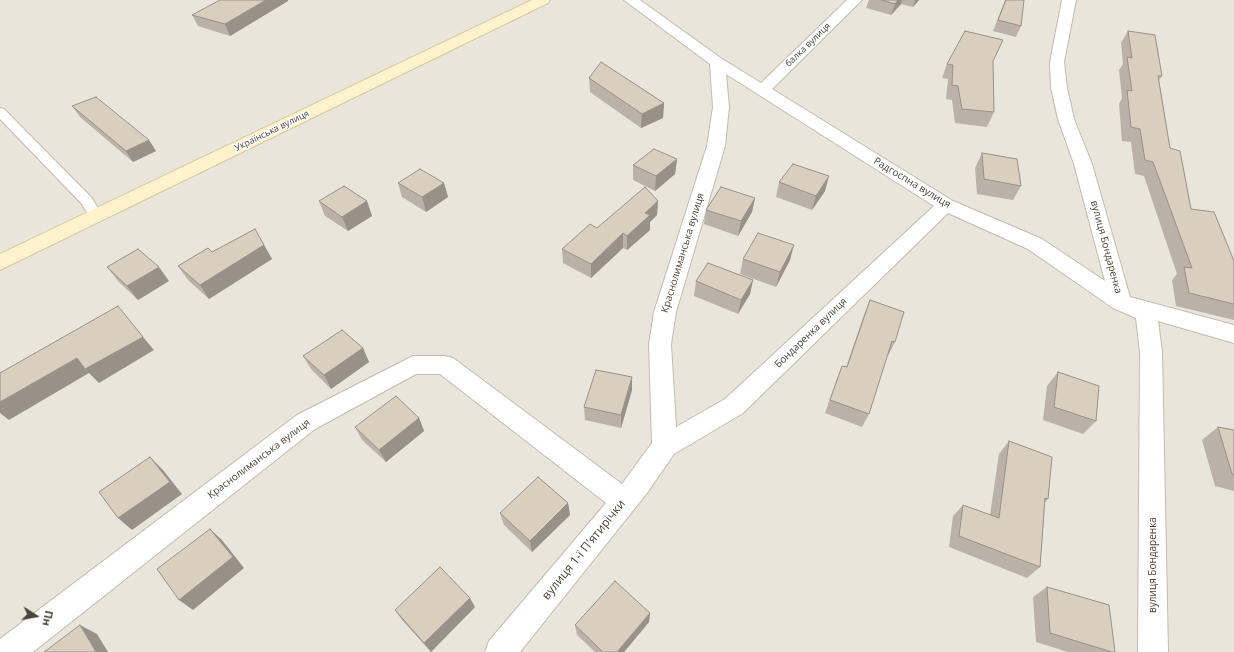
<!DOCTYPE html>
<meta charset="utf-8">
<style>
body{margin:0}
#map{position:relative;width:1234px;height:652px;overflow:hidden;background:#f6f3ec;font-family:"Open Sans",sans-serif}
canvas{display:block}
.north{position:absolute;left:16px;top:596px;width:40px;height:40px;-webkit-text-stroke:3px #fff;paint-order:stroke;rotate:101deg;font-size:11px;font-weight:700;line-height:16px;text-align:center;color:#4b4439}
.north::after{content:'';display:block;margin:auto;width:14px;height:18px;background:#4b4439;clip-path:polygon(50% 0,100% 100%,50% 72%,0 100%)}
</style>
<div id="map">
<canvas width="1234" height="652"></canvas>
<div class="north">Пн</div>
</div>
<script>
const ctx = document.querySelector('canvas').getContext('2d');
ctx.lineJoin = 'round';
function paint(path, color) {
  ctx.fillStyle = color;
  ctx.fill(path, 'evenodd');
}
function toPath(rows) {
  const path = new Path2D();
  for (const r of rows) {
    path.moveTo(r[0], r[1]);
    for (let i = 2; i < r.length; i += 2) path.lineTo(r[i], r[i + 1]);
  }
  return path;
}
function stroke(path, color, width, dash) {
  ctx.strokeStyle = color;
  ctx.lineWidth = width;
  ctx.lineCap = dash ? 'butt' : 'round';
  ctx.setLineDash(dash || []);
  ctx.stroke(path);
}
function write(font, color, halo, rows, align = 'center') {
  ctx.font = font + ' "Open Sans",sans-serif';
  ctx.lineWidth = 3;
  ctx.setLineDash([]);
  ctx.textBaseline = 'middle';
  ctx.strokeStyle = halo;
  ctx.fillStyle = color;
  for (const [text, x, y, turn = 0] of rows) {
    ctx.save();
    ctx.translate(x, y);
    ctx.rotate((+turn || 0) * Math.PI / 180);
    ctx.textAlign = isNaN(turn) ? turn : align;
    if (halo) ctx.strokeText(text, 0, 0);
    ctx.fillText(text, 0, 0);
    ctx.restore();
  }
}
paint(toPath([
 [0,0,1234,0,1234,652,0,652]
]), '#eae5da');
const lane = toPath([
 [0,108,4,109,91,197,103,216,101,219,91,219,81,203,0,119,0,108]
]);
const street = toPath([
 [624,0,640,0,722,59,761,83,847,0,862,0,772,89,953,201,1042,239,1105,281,1074,164,1058,119,1051,88,1050,62,1062,0,1076,0,1064,62,1067,88,1074,119,1092,164,1130,297,1234,325,1234,343,1158,321,1162,352,1168,652,1138,652,1140,352,1136,318,1113,308,1028,249,948,213,743,413,674,454,647,493,520,652,485,652,489,641,606,503,440,374,416,374,315,429,33,652,0,652,0,639,297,415,413,356,445,356,453,358,622,484,652,443,649,344,654,312,707,146,713,107,710,64,624,0],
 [726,74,934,206,725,399,676,427,671,344,676,312,725,146,729,107,726,74]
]);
const secondary = toPath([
 [532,0,550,0,548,3,0,270,0,254,532,0]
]);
stroke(lane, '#c2bbae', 2);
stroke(street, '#c2bbae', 2);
stroke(secondary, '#d6c79b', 2);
paint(lane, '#fff');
paint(street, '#fff');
paint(secondary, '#fff3cd');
paint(toPath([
 [869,0,919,0,913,7,901,4,891,15,866,8],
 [1005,0,1024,0,1021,26,1016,37,993,31],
 [288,1,230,36,198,26,192,15],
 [1128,31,1162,76,1159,80,1170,148,1191,209,1234,261,1234,320,1176,306,1172,280,1177,274,1144,176,1135,174,1131,142,1122,141,1119,104,1122,98,1119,70,1123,64,1121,43],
 [993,61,994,112,987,127,955,123,952,100,946,99,948,79,942,78,947,64],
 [589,78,664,103,663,118,641,128,590,92],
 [72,106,156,151,133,162,80,117],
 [982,153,1021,186,1013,200,977,194,975,168],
 [677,159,675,174,655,191,633,180,633,165],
 [779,182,825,191,812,210,776,197],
 [398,183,444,183,448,197,426,212,402,197],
 [755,198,752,212,738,236,704,224,706,210],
 [319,201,367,201,372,216,348,231,325,216],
 [658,201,657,215,650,222,650,230,627,250,623,248,591,278,563,263,562,249,597,228],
 [264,245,272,259,209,299,188,280,178,266,212,252],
 [743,259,790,260,776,287,740,274],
 [107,267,169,281,138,300,118,281],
 [753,280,750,294,738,314,694,296,696,281],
 [870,300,895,342,888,356,887,355,869,414,862,427,825,413,837,379,842,366,846,367,864,315],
 [363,348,369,362,331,389,311,369,303,356],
 [1058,372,1096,421,1083,434,1043,420,1047,386],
 [632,377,632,390,621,428,585,420,584,407],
 [419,418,424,431,386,462,362,440,355,427],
 [1218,427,1234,430,1234,491,1215,486,1202,440],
 [1009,441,1048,499,1045,502,1040,567,1027,578,949,547,953,516,963,505,990,515,999,454],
 [568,503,570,515,532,552,504,525,500,513],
 [1047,587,1115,652,1068,652,1036,642,1033,597],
 [475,607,431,652,402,620,395,610],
 [650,613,649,622,624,652,595,652,577,635,575,625]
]), '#bab2a6');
paint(toPath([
 [266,0,288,0,288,1,230,36,225,24],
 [898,0,902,0,901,4,891,15,895,4],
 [915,0,919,0,913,7],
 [664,103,663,118,641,128,642,114],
 [149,140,156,151,133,162,126,151],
 [677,159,675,174,655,191,656,176],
 [829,176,825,191,812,210,816,196],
 [444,183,448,197,426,212,422,197],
 [755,198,752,212,738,236,741,221],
 [367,201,372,216,348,231,342,217],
 [658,201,657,215,650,222,650,230,627,250,627,236,645,213],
 [623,233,623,248,591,278,591,264],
 [264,245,272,259,209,299,200,285],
 [794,245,790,260,776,287,780,272],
 [159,267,169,281,138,300,127,286],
 [753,280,750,294,738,314,741,300],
 [143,337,154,350,99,383,89,373,9,420,0,413,0,402,77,358],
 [363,348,369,362,331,389,324,375],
 [632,377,632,390,621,428,621,415],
 [419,418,424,431,386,462,379,450],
 [150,457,163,470,182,494,132,530,118,518],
 [568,503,570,515,532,552,530,541],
 [210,529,222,540,244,568,193,610,179,600],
 [470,598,475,607,431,652,424,643],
 [650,613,649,622,624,652,617,652],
 [80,625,97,634,108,652,96,652]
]), '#979187');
const building = toPath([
 [220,0,266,0,225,24,192,15,220,0],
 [882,0,898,0,895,4,882,0],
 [1006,0,1024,0,1021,26,998,20,1006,0],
 [965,31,1003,40,993,61,994,112,962,109,958,86,952,85,953,65,947,64,965,31],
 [1128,31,1155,35,1162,76,1158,76,1170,148,1180,151,1191,209,1214,212,1234,261,1234,304,1189,293,1184,267,1192,268,1153,162,1145,160,1140,129,1131,127,1127,90,1132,91,1127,57,1132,58,1128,31],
 [601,62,664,103,642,114,589,78,601,62],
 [96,97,149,140,126,151,72,106,96,97],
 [654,149,677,159,656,176,633,165,654,149],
 [982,153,1017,159,1021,186,984,179,982,153],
 [793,164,829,176,816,196,779,182,793,164],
 [420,169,444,183,422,197,398,183,420,169],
 [344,186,367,201,342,217,319,201,344,186],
 [645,187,658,201,645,213,650,215,627,236,623,233,591,264,562,249,590,224,597,228,645,187],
 [721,187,755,198,741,221,706,210,721,187],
 [255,229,264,245,200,285,178,266,208,248,212,252,255,229],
 [758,233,794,245,780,272,743,259,758,233],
 [138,249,159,267,127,286,107,267,138,249],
 [708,263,753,280,741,300,696,281,708,263],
 [870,300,904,312,895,342,892,341,869,414,830,400,842,366,847,367,870,300],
 [118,306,143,337,85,369,77,358,0,402,0,373,118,306],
 [342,330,363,348,324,375,303,356,342,330],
 [596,370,632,377,621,415,584,407,596,370],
 [1058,372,1099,386,1096,421,1054,407,1058,372],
 [396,396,419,418,379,450,355,427,396,396],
 [1218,427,1234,430,1234,475,1232,474,1218,427],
 [1009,441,1052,457,1048,499,1045,498,1040,567,959,536,963,505,999,518,1009,441],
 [150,457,170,482,118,518,99,492,150,457],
 [538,477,568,503,530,541,500,513,538,477],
 [210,529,233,557,179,600,157,569,210,529],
 [440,567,470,598,424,643,395,610,440,567],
 [615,581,650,613,617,652,603,652,575,625,615,581],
 [1047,587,1109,605,1115,652,1112,652,1050,633,1047,587],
 [80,625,96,652,44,652,80,625]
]);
paint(building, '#d8cfc1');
stroke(building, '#979187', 1);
write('9px', '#4b4439', '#fff', [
 ["балка вулиця",808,45,-44],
 ["Українська вулиця",272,131,-26]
]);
write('10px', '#4b4439', '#fff', [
 ["Радгоспна вулиця",912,183,31],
 ["вулиця Бондаренка",1106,247,75],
 ["Краснолиманська вулиця",683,253,-73],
 ["Бондаренка вулиця",811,333,-44],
 ["Краснолиманська вулиця",259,459,-37],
 ["вулиця Бондаренка",1153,565,-90]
]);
write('12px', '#4b4439', '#fff', [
 ["вулиця 1-ї П'ятирічки",584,550,-51]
]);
</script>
